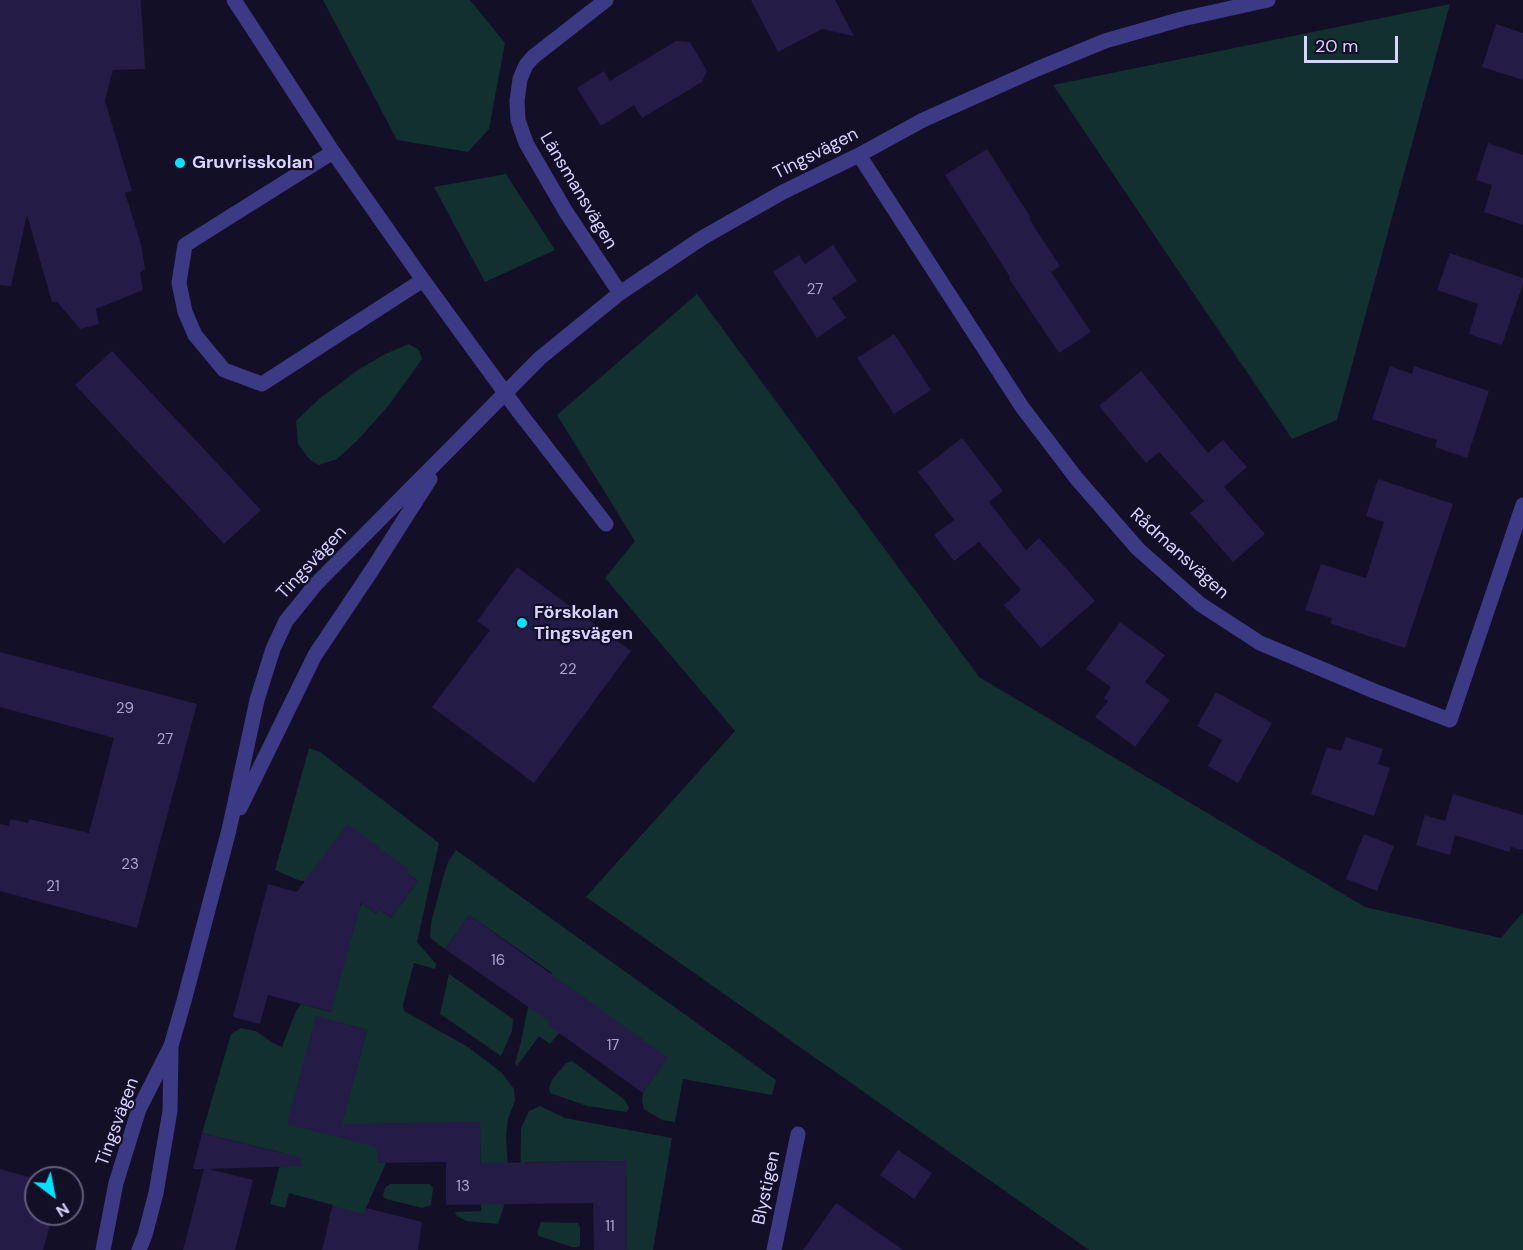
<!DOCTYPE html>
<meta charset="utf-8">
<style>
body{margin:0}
#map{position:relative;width:1523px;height:1250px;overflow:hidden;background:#130f26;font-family:"DM Sans",sans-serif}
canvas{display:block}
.north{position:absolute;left:24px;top:1166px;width:60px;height:60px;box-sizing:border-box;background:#130f26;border:2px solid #625e7d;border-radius:50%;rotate:148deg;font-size:16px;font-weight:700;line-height:24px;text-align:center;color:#d9d4ff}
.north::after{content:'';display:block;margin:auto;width:21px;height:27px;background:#00e5ff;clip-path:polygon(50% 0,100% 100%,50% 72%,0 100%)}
.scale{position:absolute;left:1304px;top:36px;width:94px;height:27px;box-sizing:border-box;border:3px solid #d9d4ff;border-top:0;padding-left:8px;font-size:18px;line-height:21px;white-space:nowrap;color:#d9d4ff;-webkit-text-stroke:4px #130f26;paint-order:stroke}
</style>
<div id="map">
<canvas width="1523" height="1250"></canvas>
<div class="north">N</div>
<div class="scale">20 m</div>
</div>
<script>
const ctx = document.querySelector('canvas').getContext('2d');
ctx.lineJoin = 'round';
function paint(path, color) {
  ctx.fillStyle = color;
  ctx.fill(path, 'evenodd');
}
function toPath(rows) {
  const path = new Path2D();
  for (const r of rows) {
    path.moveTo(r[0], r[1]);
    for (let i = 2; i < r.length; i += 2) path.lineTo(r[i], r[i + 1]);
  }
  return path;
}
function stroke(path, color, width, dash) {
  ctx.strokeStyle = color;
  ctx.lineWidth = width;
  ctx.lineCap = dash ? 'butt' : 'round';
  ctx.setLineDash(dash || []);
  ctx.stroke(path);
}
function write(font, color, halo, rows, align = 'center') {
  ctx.font = font + ' "DM Sans",sans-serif';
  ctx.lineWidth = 4.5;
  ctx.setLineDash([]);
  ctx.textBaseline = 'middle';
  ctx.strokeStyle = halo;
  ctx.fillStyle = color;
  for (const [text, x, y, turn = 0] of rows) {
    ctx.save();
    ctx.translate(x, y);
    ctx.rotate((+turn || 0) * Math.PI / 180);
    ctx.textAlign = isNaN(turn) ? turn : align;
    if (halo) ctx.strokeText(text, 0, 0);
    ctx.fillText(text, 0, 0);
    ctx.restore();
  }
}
paint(toPath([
 [323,0,470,0,505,43,489,129,468,152,397,140],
 [1450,4,1337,420,1292,439,1053,85],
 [506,174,555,250,485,282,434,187],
 [697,294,979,677,1365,907,1501,938,1523,912,1523,1250,1089,1250,586,897,735,731,605,578,635,541,557,415],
 [409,344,419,350,422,359,389,405,358,440,337,459,319,465,310,460,298,444,296,421,319,399,358,370,385,354],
 [309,748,320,752,439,843,417,942,436,964,435,969,414,963,403,1005,404,1011,468,1047,502,1073,514,1089,515,1101,508,1119,506,1136,508,1169,505,1203,498,1224,466,1221,456,1215,455,1212,481,1211,480,1123,377,1124,378,1163,386,1163,366,1208,361,1227,329,1218,333,1205,289,1193,285,1208,270,1204,283,1153,202,1133,231,1034,241,1028,256,1031,273,1043,282,1047,296,1011,301,1004,330,1012,359,909,362,904,376,914,379,909,391,918,418,881,406,872,408,869,343,890,298,880,275,870],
 [345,1024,367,1030,338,1137,341,1036],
 [456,850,776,1080,772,1095,683,1079,675,1122,662,1120,644,1109,642,1101,643,1093,667,1058,559,1033,550,1044,539,1036,517,1066,515,1063,521,1042,528,1007,552,973,469,915,445,949,430,938,431,923,443,878,448,862],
 [449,974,513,1019,512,1031,501,1056,440,1014],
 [572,1061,625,1100,629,1108,627,1112,587,1106,550,1093,549,1088,552,1080,566,1063],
 [540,1106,565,1118,672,1138,653,1250,622,1250,627,1250,626,1161,525,1162,525,1204,520,1200,521,1128,529,1111],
 [390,1184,430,1184,433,1188,431,1205,422,1208,386,1199,383,1196,385,1188],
 [541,1222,578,1223,580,1227,580,1245,578,1247,572,1247,539,1236,537,1233]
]), '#12302f');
paint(toPath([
 [0,0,141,0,145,69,113,70,105,101,132,191,125,193,141,244,145,269,140,273,143,290,96,309,99,324,80,329,57,302,52,302,27,215,11,286,0,285],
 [751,0,835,0,854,36,822,29,778,52],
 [1496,24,1523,33,1523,80,1482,67],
 [676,41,690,42,707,71,702,82,642,118,634,105,601,126,577,88,604,71,610,81],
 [1488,143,1523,155,1523,225,1484,212,1492,185,1476,180],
 [987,149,1031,218,1029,219,1060,266,1051,272,1091,332,1059,353,1009,279,1010,277,945,175],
 [833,245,857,281,832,298,846,318,817,338,773,272,799,255,805,264],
 [1450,253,1523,278,1523,284,1502,345,1469,334,1478,304,1437,290],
 [894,334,931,390,894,414,857,358],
 [112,351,261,510,224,544,75,385],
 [1390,366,1412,374,1414,366,1489,391,1467,458,1435,447,1437,440,1372,419],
 [1141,371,1208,453,1223,440,1247,467,1224,487,1265,534,1233,562,1190,513,1204,501,1159,452,1146,463,1099,406],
 [962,438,1003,491,989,502,1026,550,1039,538,1095,601,1041,648,1004,605,1021,590,979,542,954,561,934,535,954,520,918,472],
 [1378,479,1453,504,1405,648,1330,623,1332,618,1305,610,1321,564,1366,578,1384,522,1366,516],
 [517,567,631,651,534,783,432,707,490,630,477,621],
 [1120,622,1165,655,1145,682,1170,700,1135,747,1095,717,1108,701,1104,698,1111,687,1086,669],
 [0,652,197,704,137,928,0,891,0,824,9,826,10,819,28,823,29,819,89,833,114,738,0,707],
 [1216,692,1272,723,1238,783,1208,766,1222,740,1197,726],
 [1346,737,1383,749,1378,764,1390,768,1374,816,1311,794,1327,747,1341,751],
 [1453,794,1523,815,1523,850,1511,847,1509,852,1455,835,1450,855,1416,845,1425,815,1445,821],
 [347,824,409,869,406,872,418,881,391,918,379,909,376,914,361,903,331,1012,268,995,260,1024,233,1017,268,884,297,892],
 [1364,834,1394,846,1377,891,1346,879],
 [469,915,668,1058,643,1093,548,1025,550,1022,445,949],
 [316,1016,367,1030,342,1124,480,1122,480,1163,626,1161,627,1250,594,1250,593,1203,446,1205,446,1162,378,1163,377,1147,287,1124],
 [202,1133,302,1158,302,1166,209,1169,253,1180,235,1250,183,1250,204,1169,193,1169],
 [898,1150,932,1173,914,1199,880,1175],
 [0,1169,36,1179,36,1214,53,1214,43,1250,0,1250],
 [836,1203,903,1250,803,1250],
 [333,1206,364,1214,366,1208,422,1222,418,1250,322,1250]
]), '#241b47');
stroke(toPath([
 [234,0,333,152,423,280,519,412,606,524],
 [333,152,185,245,179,283,185,312,195,335,224,370,262,384,423,280]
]), '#3d3a85', 15);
stroke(toPath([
 [606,0,533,57,526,65,520,79,517,101,518,120,526,143,566,212,620,293],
 [859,155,1022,407,1077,479,1138,549,1200,604,1260,643,1374,691,1450,720,1523,505],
 [240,808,315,655,372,570,430,479],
 [103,1250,116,1183,139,1109,171,1046,184,1001,229,830,257,700,273,649,286,621,316,584,540,358,620,293,702,238,783,192,859,155,923,120,1037,69,1105,41,1182,19,1268,0],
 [139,1250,145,1235,156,1193,170,1111,171,1049],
 [774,1250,798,1134]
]), '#3d3a85', 15);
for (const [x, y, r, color] of [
 [180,163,6,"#00e5ff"],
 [522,623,6,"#00e5ff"]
]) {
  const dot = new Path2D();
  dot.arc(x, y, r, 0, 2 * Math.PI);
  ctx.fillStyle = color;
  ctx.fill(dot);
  stroke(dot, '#130f26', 2);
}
write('15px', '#aca6d1', null, [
 ["27",815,290],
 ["22",568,670],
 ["29",125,709],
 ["27",165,740],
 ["23",130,865],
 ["21",53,887],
 ["16",498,961],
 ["17",613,1046],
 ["13",463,1187],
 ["11",610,1227]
]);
write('18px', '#d9d4ff', '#130f26', [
 ["Tingsvägen",816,154,-27],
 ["Länsmansvägen",578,191,59],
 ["Rådmansvägen",1179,554,42],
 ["Tingsvägen",312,563,-47],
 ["Tingsvägen",118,1122,-70],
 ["Blystigen",767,1188,-78]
]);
write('bold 18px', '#d9d4ff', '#130f26', [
 ["Gruvrisskolan",192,163],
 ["Förskolan",534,613],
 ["Tingsvägen",534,634]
], 'left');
</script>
